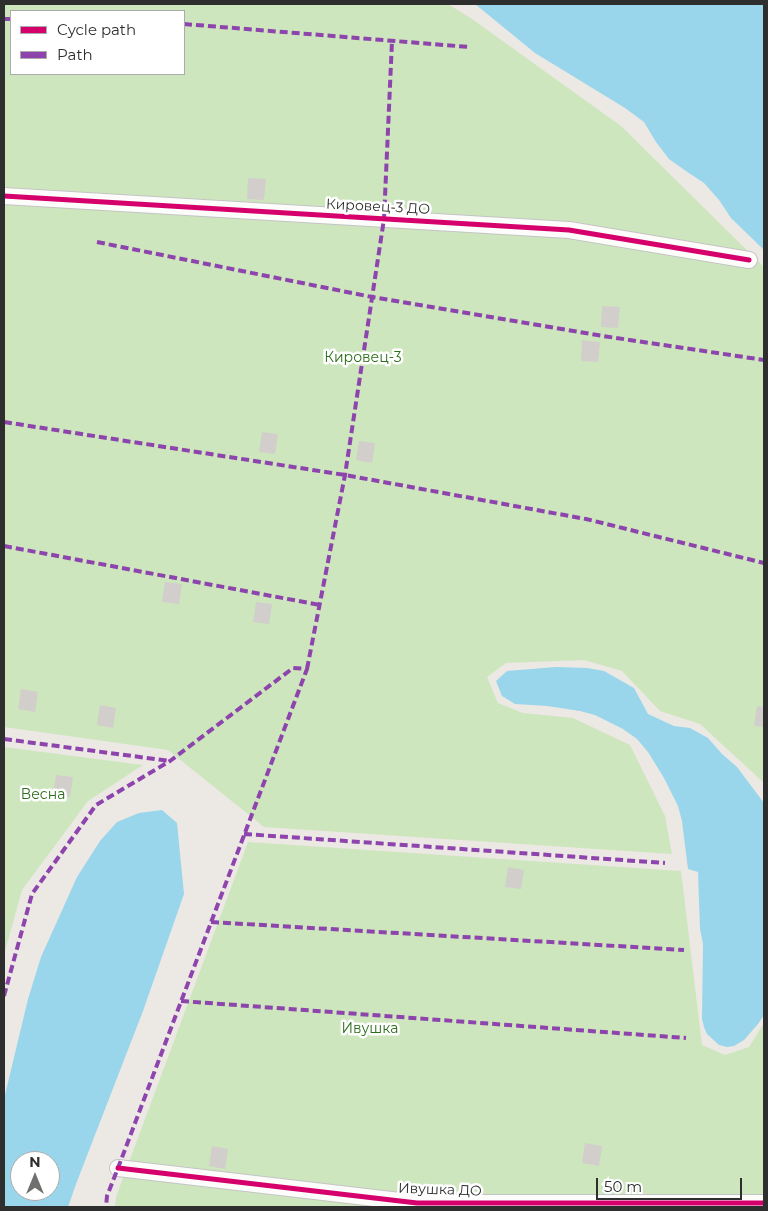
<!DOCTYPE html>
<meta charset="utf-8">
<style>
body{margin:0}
#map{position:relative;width:768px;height:1211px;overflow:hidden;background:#ece8e4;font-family:Montserrat,sans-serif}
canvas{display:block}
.frame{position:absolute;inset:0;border:5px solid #2e2e2e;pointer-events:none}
.legend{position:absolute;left:10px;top:10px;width:175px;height:65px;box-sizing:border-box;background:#fff;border:1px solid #ababab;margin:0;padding:6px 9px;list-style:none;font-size:15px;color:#2e2e2e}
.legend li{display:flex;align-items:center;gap:10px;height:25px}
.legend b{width:25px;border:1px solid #ababab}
.north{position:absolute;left:10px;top:1151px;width:50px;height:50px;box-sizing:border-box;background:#fff;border:1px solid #ababab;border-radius:50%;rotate:0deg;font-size:14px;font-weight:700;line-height:20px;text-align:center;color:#2e2e2e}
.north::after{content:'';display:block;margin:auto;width:18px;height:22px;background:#706f6e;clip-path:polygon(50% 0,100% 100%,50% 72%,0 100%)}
.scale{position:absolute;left:596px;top:1178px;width:146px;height:22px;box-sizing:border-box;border:2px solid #2e2e2e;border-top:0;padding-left:6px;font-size:15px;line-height:18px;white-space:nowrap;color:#2e2e2e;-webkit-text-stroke:4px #fff;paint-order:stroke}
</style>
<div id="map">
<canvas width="768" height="1211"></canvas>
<div class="frame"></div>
<ul class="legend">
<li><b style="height:6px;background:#d6006c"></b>Cycle path</li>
<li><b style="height:6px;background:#8e44ad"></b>Path</li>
</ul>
<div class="north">N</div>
<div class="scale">50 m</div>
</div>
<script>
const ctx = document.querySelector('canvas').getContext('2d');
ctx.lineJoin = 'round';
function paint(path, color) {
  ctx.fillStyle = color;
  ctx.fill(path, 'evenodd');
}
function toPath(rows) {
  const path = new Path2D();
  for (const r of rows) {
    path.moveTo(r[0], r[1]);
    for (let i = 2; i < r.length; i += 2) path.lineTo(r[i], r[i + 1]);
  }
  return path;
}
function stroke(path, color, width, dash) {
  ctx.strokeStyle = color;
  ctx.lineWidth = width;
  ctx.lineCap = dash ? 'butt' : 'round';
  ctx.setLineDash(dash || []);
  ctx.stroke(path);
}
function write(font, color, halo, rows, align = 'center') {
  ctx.font = font + ' Montserrat,sans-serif';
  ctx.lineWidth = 5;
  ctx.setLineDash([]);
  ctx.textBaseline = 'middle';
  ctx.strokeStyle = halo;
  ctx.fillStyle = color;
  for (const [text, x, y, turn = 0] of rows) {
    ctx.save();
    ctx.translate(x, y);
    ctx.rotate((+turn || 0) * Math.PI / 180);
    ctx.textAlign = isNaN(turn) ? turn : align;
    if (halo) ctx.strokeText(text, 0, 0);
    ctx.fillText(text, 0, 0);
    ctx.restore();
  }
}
paint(toPath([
 [4,4,448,4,472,19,621,126,764,267,764,781,763,782,700,724,660,711,622,671,584,660,506,663,487,677,498,703,523,713,573,718,630,745,665,816,672,854,264,827,168,750,4,727],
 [11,11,184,11,184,74,11,74],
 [4,747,143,765,88,801,22,890,4,955],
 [248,842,681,871,702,1045,725,1055,749,1047,764,1023,764,1207,115,1207,116,1197]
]), '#cee6be');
paint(toPath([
 [475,4,764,4,764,250,731,218,719,200,704,183,686,171,669,159,656,142,644,122,625,108,535,53],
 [556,667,587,668,604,671,634,688,648,714,674,726,690,728,708,738,722,754,737,767,764,803,764,1015,758,1024,744,1040,734,1046,727,1047,719,1045,707,1034,704,1027,702,1019,703,944,700,929,698,872,688,869,682,821,678,806,664,778,648,752,637,739,623,729,595,715,580,711,547,706,515,704,502,696,496,681,507,671],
 [162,810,177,823,184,894,143,1011,76,1184,68,1207,4,1207,4,1099,28,999,41,957,77,877,100,841,117,822,139,813],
 [20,1161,50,1161,50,1191,20,1191]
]), '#99d6ec');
paint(toPath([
 [248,178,266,179,264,200,247,199],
 [602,306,620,307,618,328,601,327],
 [582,340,600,342,598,362,581,361],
 [262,432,278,434,275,454,259,452],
 [359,441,375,443,372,463,356,460],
 [165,582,182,584,179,604,162,602],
 [256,602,272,604,269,624,253,622],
 [21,689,38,692,35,712,18,709],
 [100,705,116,708,113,728,97,725],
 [757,706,764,707,764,727,754,726],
 [56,775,73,777,70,797,53,795],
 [508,867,524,870,521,889,505,887],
 [585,1143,602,1146,599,1166,582,1163],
 [212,1146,228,1149,225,1169,209,1166]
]), '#d1cecb');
const minor = toPath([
 [4,196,569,230,749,260],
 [118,1168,417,1203,764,1203]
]);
stroke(minor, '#c5c4c5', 18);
stroke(minor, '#fcfcfb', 16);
stroke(toPath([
 [4,19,11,19],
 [184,24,469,47],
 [97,242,372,297,603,336,764,360],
 [4,422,345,475,586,519,764,563],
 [4,546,320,605],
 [307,669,345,475,384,219,392,41],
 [4,739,170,761],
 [244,834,665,863],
 [211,922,684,950],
 [4,996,32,894,96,805,170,761,293,668,307,669,118,1168,107,1196,106,1207],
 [181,1001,686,1038]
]), '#8e44ad', 4, [8, 4]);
stroke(toPath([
 [4,196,569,230,749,260],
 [118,1168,417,1203,764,1203]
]), '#d6006c', 5);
write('14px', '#2e2e2e', '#fff', [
 ["Кировец-3 ДО",378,207,3],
 ["Ивушка ДО",440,1190,2]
]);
write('14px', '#2c6e1b', '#fff', [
 ["Кировец-3",363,358],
 ["Весна",43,795],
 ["Ивушка",370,1029]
]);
</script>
